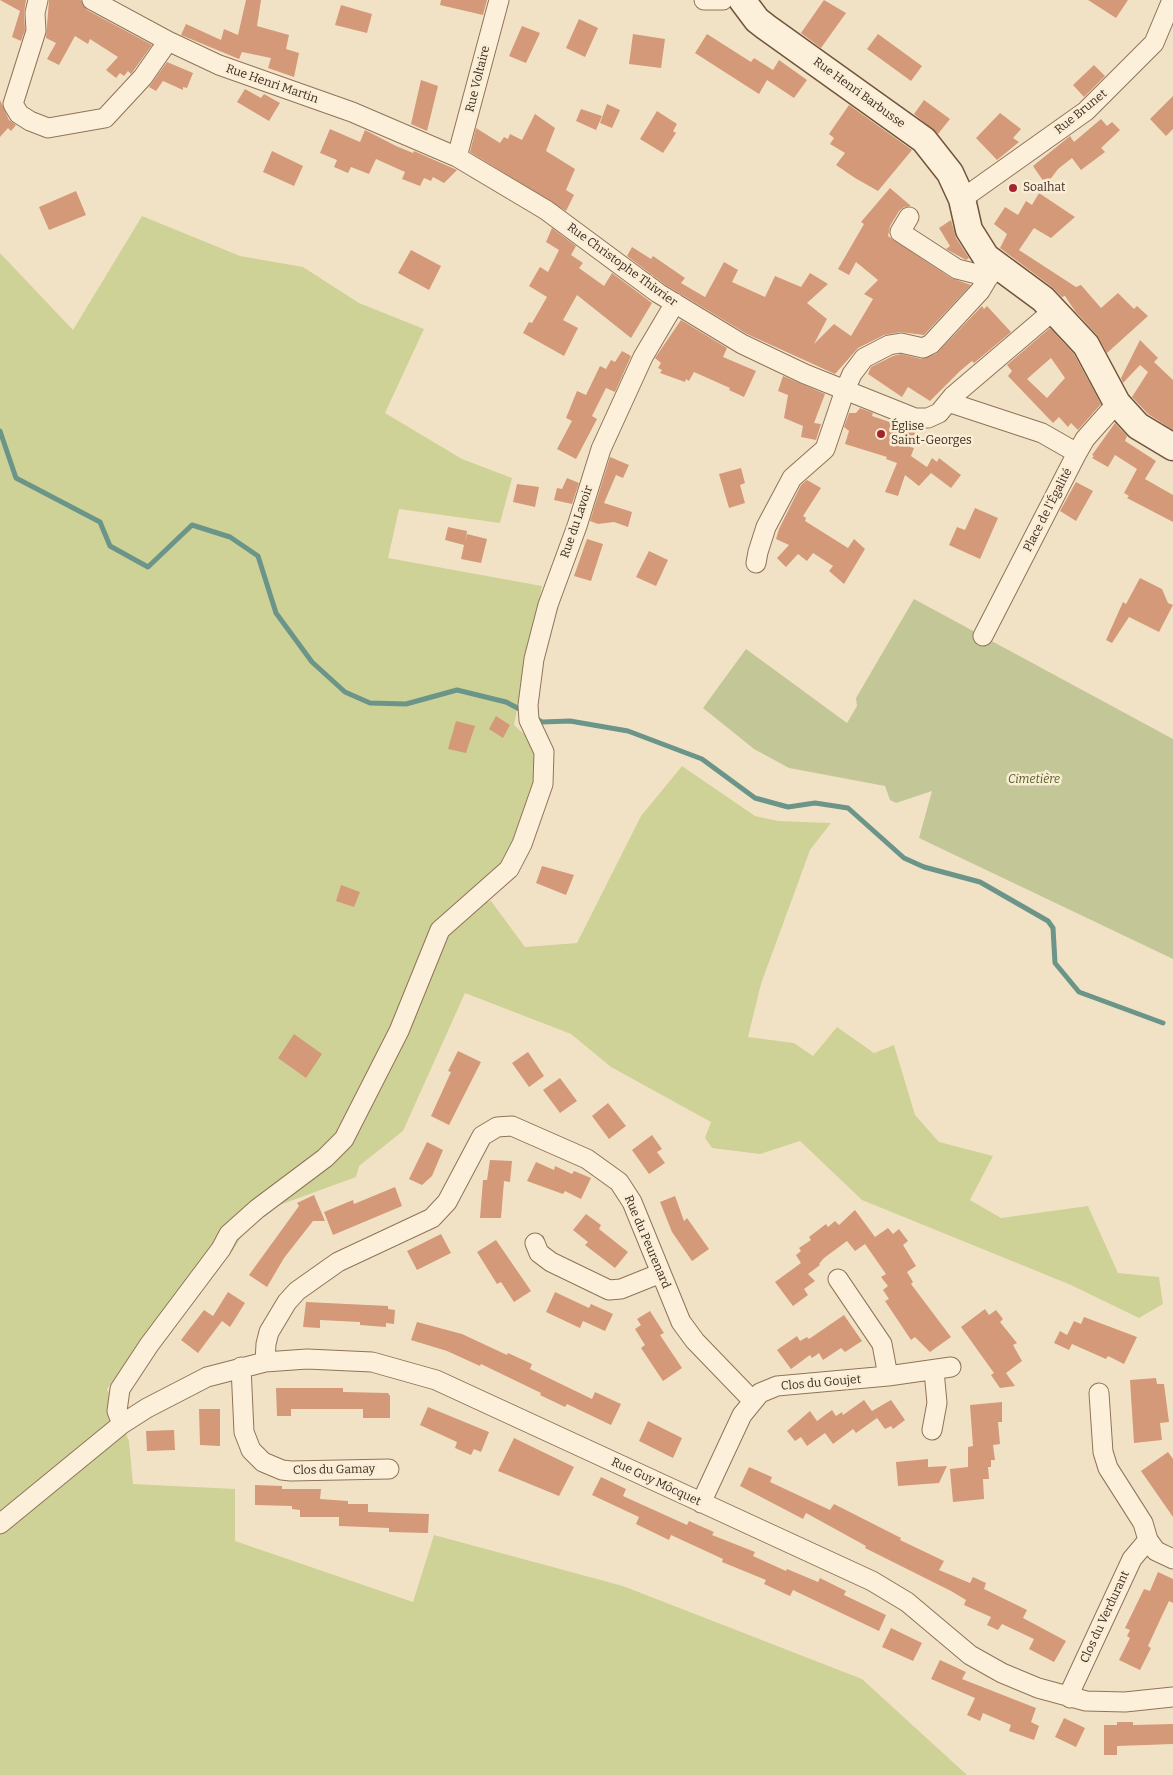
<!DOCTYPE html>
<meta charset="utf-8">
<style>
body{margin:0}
canvas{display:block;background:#f2e2c5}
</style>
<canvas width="1173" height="1775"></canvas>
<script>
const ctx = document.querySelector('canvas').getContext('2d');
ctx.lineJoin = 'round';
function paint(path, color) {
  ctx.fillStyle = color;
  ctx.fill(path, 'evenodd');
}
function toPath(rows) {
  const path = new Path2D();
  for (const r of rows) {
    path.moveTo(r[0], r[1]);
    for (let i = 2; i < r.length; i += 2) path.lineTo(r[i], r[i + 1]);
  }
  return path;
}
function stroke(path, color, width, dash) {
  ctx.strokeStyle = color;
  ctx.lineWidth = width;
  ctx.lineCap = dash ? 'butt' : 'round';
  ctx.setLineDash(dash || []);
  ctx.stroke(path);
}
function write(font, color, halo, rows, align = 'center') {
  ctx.font = font + ' Bitter,serif';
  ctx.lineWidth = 5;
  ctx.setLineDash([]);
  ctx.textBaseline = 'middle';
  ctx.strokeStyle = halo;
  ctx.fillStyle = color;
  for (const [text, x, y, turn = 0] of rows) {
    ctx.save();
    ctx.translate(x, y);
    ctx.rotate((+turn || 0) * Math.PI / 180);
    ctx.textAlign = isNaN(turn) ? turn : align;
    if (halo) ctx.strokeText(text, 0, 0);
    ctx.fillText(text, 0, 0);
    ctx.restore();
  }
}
paint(toPath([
 [142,216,240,256,303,267,359,303,424,329,385,413,462,459,512,478,500,523,399,509,388,558,542,586,514,725,534,743,538,765,518,840,496,874,447,912,491,901,525,947,577,943,641,816,682,766,755,816,778,821,831,823,810,850,761,984,748,1037,794,1043,813,1056,837,1027,874,1053,894,1045,915,1115,939,1142,993,1156,970,1200,1001,1218,1088,1206,1118,1273,1159,1277,1163,1304,1139,1318,1071,1285,862,1200,800,1141,760,1154,712,1148,705,1138,711,1122,611,1067,571,1034,465,993,403,1131,359,1166,356,1177,255,1214,232,1252,215,1242,107,1389,129,1441,133,1484,235,1489,235,1541,413,1602,434,1535,623,1586,862,1679,967,1775,0,1775,0,253,73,330]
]), '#cfd297');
paint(toPath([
 [914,599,1173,739,1173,959,919,838,932,791,896,803,890,800,885,786,789,768,754,749,703,708,746,649,847,723,857,706,856,698]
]), '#c3c797');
stroke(toPath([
 [0,431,16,478,100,522,110,546,148,567,192,525,230,537,258,556,276,613,312,662,345,692,370,703,406,704,457,690,506,702,525,712],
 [534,717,542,722,570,721,628,731,702,759,755,798,788,807,815,803,848,808,904,858,924,867,980,882,1048,921,1053,928,1055,963,1079,992,1163,1023]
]), '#6c9589', 5);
paint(toPath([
 [0,0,26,0,24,13,25,30,21,41,12,37,20,11],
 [49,0,81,0,87,10,152,45,131,74,128,71,124,76,120,73,116,78,106,70,118,57,90,39,88,44,75,36,59,65,47,59,56,43,46,38],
 [246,0,261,0,257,26,289,35,286,49,299,53,294,77,268,68,271,58,242,52,239,59,181,35,186,24,221,40,224,29,238,35],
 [441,0,487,0,483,15,440,5],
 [824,0,846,13,821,48,801,33],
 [1088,0,1128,0,1116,18],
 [341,5,372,14,367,33,335,25],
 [579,19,598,28,585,57,566,48],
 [522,26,540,33,526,63,509,56],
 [633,34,665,39,661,68,629,64],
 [707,34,751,62,754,58,773,70,779,60,807,80,794,98,767,80,759,94,695,53],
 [878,34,922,66,911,81,867,49],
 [167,62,193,73,187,88,183,87,183,90,163,81,156,91,149,87],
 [1094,65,1105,76,1084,97,1073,85],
 [421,80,438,86,427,131,411,124],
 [245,89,261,98,264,94,280,103,269,121,237,102],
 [1173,96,1173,129,1166,136,1150,119],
 [0,100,9,120,16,125,11,131,8,128,0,137],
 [924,100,950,119,938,134,914,114],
 [607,104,620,110,612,128,600,123],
 [849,105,912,150,878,191,855,178,836,165,845,153,830,144,834,138,829,134],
 [581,109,602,116,596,130,576,121],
 [657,111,677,124,673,131,676,133,663,153,640,139],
 [1000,113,1021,129,1013,138,1019,142,997,160,976,138],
 [535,114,555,128,546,151,575,169,566,190,574,195,566,211,470,152,476,128,500,143,504,137,508,139,510,134,522,140],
 [1101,119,1107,126,1112,122,1120,130,1101,148,1105,152,1081,170,1072,158,1058,169,1046,185,1033,166,1070,136,1074,142],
 [330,129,360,142,365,130,396,146,413,153,414,151,457,170,444,183,433,177,431,181,424,178,420,186,402,179,405,172,376,159,369,174,351,167,348,173,334,167,337,160,320,153],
 [272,151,303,166,294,186,263,172],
 [890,188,911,206,904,207,899,211,890,226,888,236,951,278,971,285,924,335,900,332,884,335,858,348,835,374,747,334,664,284,627,256,632,247,651,259,653,256,685,278,681,283,705,297,724,262,738,270,732,282,765,297,775,276,801,287,810,273,828,284,807,303,827,319,814,344,834,324,851,336,873,299,864,294,878,280,856,262,849,275,838,269,864,224,861,222],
 [76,191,86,215,49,230,39,207],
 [1039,193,1075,217,1051,238,1034,228,1019,250,1076,287,1081,285,1101,308,1118,293,1134,309,1137,306,1148,316,1107,353,1097,335,1075,311,1065,296,1062,297,1052,287,1000,248,1007,234,994,224,1005,207,1018,215,1026,201,1032,205],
 [951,220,956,238,969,258,966,260,946,249,950,246,939,228],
 [552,228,576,246,571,255,583,263,579,268,604,286,612,273,652,303,631,338,577,295,563,320,578,328,564,356,523,333,529,322,532,323,547,297,529,286,540,267,548,272,559,250,546,242],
 [411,250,441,266,429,290,398,273],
 [982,306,984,309,987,306,1011,332,974,363,972,361,960,371,930,401,908,387,902,397,868,374,871,367,893,356,901,354,921,359,936,354],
 [681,320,727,348,723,357,756,371,744,397,729,390,730,388,694,372,689,381,686,379,685,382,660,373,662,370,658,368,661,363,655,358],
 [1050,328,1074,354,1101,404,1078,430,1071,423,1068,427,1059,417,1053,423,1008,376,1012,371,1007,365],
 [1051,358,1065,378,1047,398,1027,379],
 [1140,340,1158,358,1154,362,1173,380,1173,430,1148,414,1132,397,1148,372,1140,365,1123,383,1121,378],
 [622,351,631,356,615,392,606,388,592,416,597,419,576,459,557,449,572,421,566,418,577,391,586,395,600,366,606,369,611,360,615,362],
 [783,376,825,394,814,423,821,424,816,440,801,437,803,426,784,418,788,395,778,391],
 [860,408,873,413,872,416,913,430,915,433,910,447,914,448,911,456,927,467,932,458,937,462,939,458,961,475,951,488,931,473,919,486,905,475,898,496,885,492,897,463,886,459,887,457,845,444,849,431,844,427,849,413,856,413],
 [1115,423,1127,436,1125,441,1156,461,1145,479,1173,495,1173,522,1127,498,1129,496,1124,493,1137,469,1115,455,1108,467,1092,458,1094,456,1092,455],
 [610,457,629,465,623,478,616,475,604,503,632,512,628,527,614,522,598,524,590,521],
 [741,468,745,483,740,485,745,503,729,508,719,474],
 [567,478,579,483,572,504,554,500,557,488,562,489],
 [807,480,821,488,803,516,806,518,805,521,848,548,854,539,865,549,844,584,829,571,833,566,813,553,807,561,798,554,786,567,777,558,789,545,776,539,779,529,801,485],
 [1076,482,1093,491,1076,521,1060,511],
 [517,484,539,487,535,507,513,502],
 [975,508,998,518,980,559,949,545,957,527,965,530],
 [448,527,467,531,465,543,467,534,487,539,481,563,461,559,464,545,445,540],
 [587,539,603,544,591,581,574,576],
 [649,551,668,560,656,586,636,577],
 [1140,578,1162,589,1168,603,1173,605,1159,632,1129,617,1112,643,1106,640,1123,602,1126,604],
 [496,716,510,725,503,738,489,729],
 [456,721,475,726,466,753,448,749],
 [542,866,574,875,566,895,536,883],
 [341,885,360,892,354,907,336,901],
 [294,1034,322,1054,306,1078,278,1058],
 [458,1051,481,1062,449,1125,431,1116,451,1072,448,1071],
 [528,1052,544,1076,529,1087,512,1063],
 [560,1078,577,1101,560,1113,543,1090],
 [608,1103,626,1126,609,1139,592,1116],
 [652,1135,662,1149,657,1152,665,1163,649,1174,632,1150],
 [427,1142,443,1150,432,1176,422,1185,409,1179],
 [490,1160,512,1161,510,1182,504,1181,501,1218,480,1218,483,1180,487,1180],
 [536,1162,554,1170,555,1166,572,1174,574,1171,591,1178,581,1199,565,1191,563,1194,527,1181],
 [395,1187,402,1206,333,1235,324,1212,353,1200,354,1204],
 [314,1195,325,1221,313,1221,284,1258,267,1287,249,1275,299,1206,297,1203],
 [675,1196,684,1221,687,1218,709,1249,692,1261,672,1232,660,1202],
 [855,1210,875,1237,888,1228,893,1234,899,1229,908,1241,903,1245,916,1266,907,1272,913,1282,911,1284,951,1337,930,1352,915,1337,911,1340,885,1301,889,1299,883,1290,888,1286,881,1277,886,1274,865,1244,855,1251,847,1241,824,1258,819,1264,820,1265,808,1274,815,1281,804,1289,808,1295,793,1306,775,1282,801,1263,796,1255,801,1251,799,1248,811,1240,809,1237,826,1224,828,1227,835,1221,839,1225],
 [586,1214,601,1225,599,1229,628,1252,615,1268,585,1245,588,1242,573,1230],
 [441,1234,451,1253,417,1270,407,1251],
 [496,1240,531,1291,514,1302,501,1282,497,1284,477,1252],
 [228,1292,245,1303,230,1327,222,1321,198,1353,181,1340,204,1310,213,1316],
 [555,1292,589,1308,591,1304,613,1314,605,1331,583,1321,580,1328,546,1312],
 [306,1302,388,1306,388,1309,395,1310,394,1324,386,1323,386,1327,360,1325,360,1322,320,1320,320,1328,303,1327],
 [985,1309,989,1315,996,1310,1003,1319,1000,1322,1017,1343,1013,1345,1022,1361,1006,1373,1015,1386,1000,1388,991,1375,994,1373,961,1327],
 [650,1311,664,1333,660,1335,682,1368,663,1381,641,1348,645,1345,635,1329,641,1325,637,1319],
 [844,1315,862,1341,845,1352,841,1348,823,1360,819,1353,812,1358,810,1355,791,1369,777,1350,797,1336,800,1341,807,1337,809,1339],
 [1084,1317,1137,1337,1124,1364,1108,1356,1106,1359,1072,1344,1069,1350,1054,1343,1060,1331,1067,1335,1074,1321,1081,1324],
 [417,1322,462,1334,507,1355,508,1353,532,1364,530,1369,592,1399,595,1392,621,1404,611,1425,567,1404,565,1407,540,1395,541,1393,481,1364,480,1366,447,1351,411,1340],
 [1156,1378,1157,1384,1164,1384,1169,1422,1160,1423,1162,1440,1134,1443,1130,1380],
 [276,1388,343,1388,343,1392,388,1393,390,1396,390,1418,363,1418,363,1409,291,1409,291,1416,277,1416],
 [864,1400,877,1418,856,1433,853,1429,833,1444,825,1433,807,1446,801,1437,795,1441,787,1431,810,1411,817,1421,832,1410,836,1416,842,1412,843,1415],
 [891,1400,905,1420,893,1429,891,1426,885,1429,872,1411],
 [1002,1402,1002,1422,998,1422,1000,1444,993,1445,995,1460,991,1460,991,1467,988,1467,989,1479,983,1479,984,1499,953,1502,950,1469,968,1467,968,1447,973,1446,970,1405],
 [428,1407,489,1432,481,1452,474,1449,471,1455,455,1448,457,1442,420,1425],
 [199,1409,220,1409,220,1446,200,1445],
 [648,1421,682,1438,673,1458,639,1441],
 [174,1430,175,1450,147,1451,146,1431],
 [514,1438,574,1467,559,1496,498,1471],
 [1168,1452,1173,1459,1173,1517,1141,1471],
 [928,1459,928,1467,947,1466,939,1483,898,1486,896,1462],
 [749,1467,772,1477,770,1482,830,1510,834,1504,901,1538,900,1540,944,1561,939,1570,970,1583,973,1577,986,1583,984,1589,1027,1610,1023,1618,1066,1641,1054,1662,1029,1649,1034,1639,1002,1624,998,1630,987,1625,991,1617,964,1605,966,1600,951,1591,865,1548,866,1546,806,1513,803,1519,740,1486],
 [601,1477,626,1489,623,1496,687,1525,689,1521,714,1532,712,1535,755,1552,753,1556,786,1571,787,1569,818,1582,820,1578,846,1591,844,1595,886,1615,879,1631,793,1590,790,1596,764,1584,766,1580,722,1562,723,1559,671,1535,669,1540,636,1524,639,1517,592,1495],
 [255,1485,282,1486,282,1489,321,1489,320,1499,348,1501,348,1504,368,1504,368,1512,429,1514,428,1533,389,1532,389,1528,339,1526,339,1517,300,1517,300,1510,292,1509,292,1506,255,1505],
 [1158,1572,1173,1579,1173,1603,1169,1601,1160,1620,1148,1646,1151,1648,1140,1670,1119,1660,1130,1638,1127,1636,1130,1630,1125,1628,1144,1589,1150,1591],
 [891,1628,922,1643,913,1661,882,1647],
 [940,1660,966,1672,962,1679,1036,1708,1031,1722,1039,1726,1034,1740,1009,1731,1011,1725,983,1713,980,1721,967,1715,975,1698,931,1679],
 [1064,1718,1085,1728,1076,1747,1055,1737],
 [1117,1722,1133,1722,1133,1725,1173,1724,1173,1744,1117,1746,1117,1755,1104,1755,1104,1725,1117,1725]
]), '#d49978');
const street = toPath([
 [38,0,35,13,36,31,13,104,19,114,30,121,48,128,105,118,143,77,168,41],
 [92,0,168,41,219,65,352,112,457,157,546,210,658,293,742,344,805,374,915,418,928,418,939,413,953,396,1054,310],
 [704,0,723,0],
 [457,157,499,0],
 [962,199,1086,111,1154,43,1172,0],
 [909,217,900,232,957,269,989,277],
 [948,402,1042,433,1077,453],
 [756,563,758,552,766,527,792,478,825,449,845,390,852,374,864,358,889,345,901,343,923,348,931,344,980,291,995,266],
 [983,636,1077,453,1085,439,1117,403],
 [535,1243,539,1253,551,1262,609,1290,621,1289,661,1273],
 [838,1279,882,1344,888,1376],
 [265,1362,266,1344,269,1332,287,1302,297,1291,338,1262,432,1218,447,1202,482,1136,497,1127,512,1126,587,1159,619,1182,632,1202,681,1322,695,1341,752,1400],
 [241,1367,244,1432,251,1450,263,1462,282,1470,291,1471,389,1469],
 [1099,1393,1103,1452,1108,1468,1143,1523,1148,1540],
 [122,1424,117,1411,120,1389,149,1345,221,1249,229,1234,257,1209,325,1158,344,1139,399,1031,440,930,509,869,522,844,543,784,544,752,529,720,528,705,534,659,548,605,577,526,601,449,643,357,675,303],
 [932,1430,937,1403,934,1371],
 [701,1503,742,1415,760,1393,777,1386,888,1376,951,1367],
 [0,1524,122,1424,147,1408,207,1377,265,1362,307,1359,372,1362,436,1380,872,1581,907,1602,970,1655,1002,1673,1038,1688,1086,1701,1125,1702,1173,1697],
 [1070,1698,1071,1690,1132,1559,1148,1540,1156,1551,1173,1559]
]);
const secondary = toPath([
 [742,0,757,20,766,27,924,140,950,173,962,199,969,230,986,257,1043,299,1086,345,1117,403,1138,426,1173,447]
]);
stroke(street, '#907359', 21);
stroke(secondary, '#72543c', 29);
stroke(street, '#fcf0da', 19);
stroke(secondary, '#fcf0da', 26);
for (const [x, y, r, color] of [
 [1013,188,5,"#a5232b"],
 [881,434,5,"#a5232b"]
]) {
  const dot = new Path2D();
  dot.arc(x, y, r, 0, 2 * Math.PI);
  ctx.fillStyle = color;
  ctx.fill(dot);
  stroke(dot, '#f9edd6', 2);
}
write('12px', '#3f2c1e', '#f9edd6', [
 ["Rue Voltaire",478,79,-76],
 ["Rue Henri Martin",272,84,19],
 ["Rue Henri Barbusse",859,93,36],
 ["Rue Brunet",1081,112,-39],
 ["Rue Christophe Thivrier",622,265,36],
 ["Place de l'Égalité",1048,510,-63],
 ["Rue du Lavoir",577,522,-71],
 ["Rue du Peurenard",647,1242,67],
 ["Clos du Goujet",821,1383,-5],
 ["Clos du Gamay",334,1470,-1],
 ["Rue Guy Môcquet",656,1482,25],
 ["Clos du Verdurant",1105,1617,-65]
]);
write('12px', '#3f2c1e', '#f9edd6', [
 ["Soalhat",1023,188],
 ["Église",891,427],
 ["Saint-Georges",891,441]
], 'left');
write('italic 12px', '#525d23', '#f9edd6', [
 ["Cimetière",1034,780]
]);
</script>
